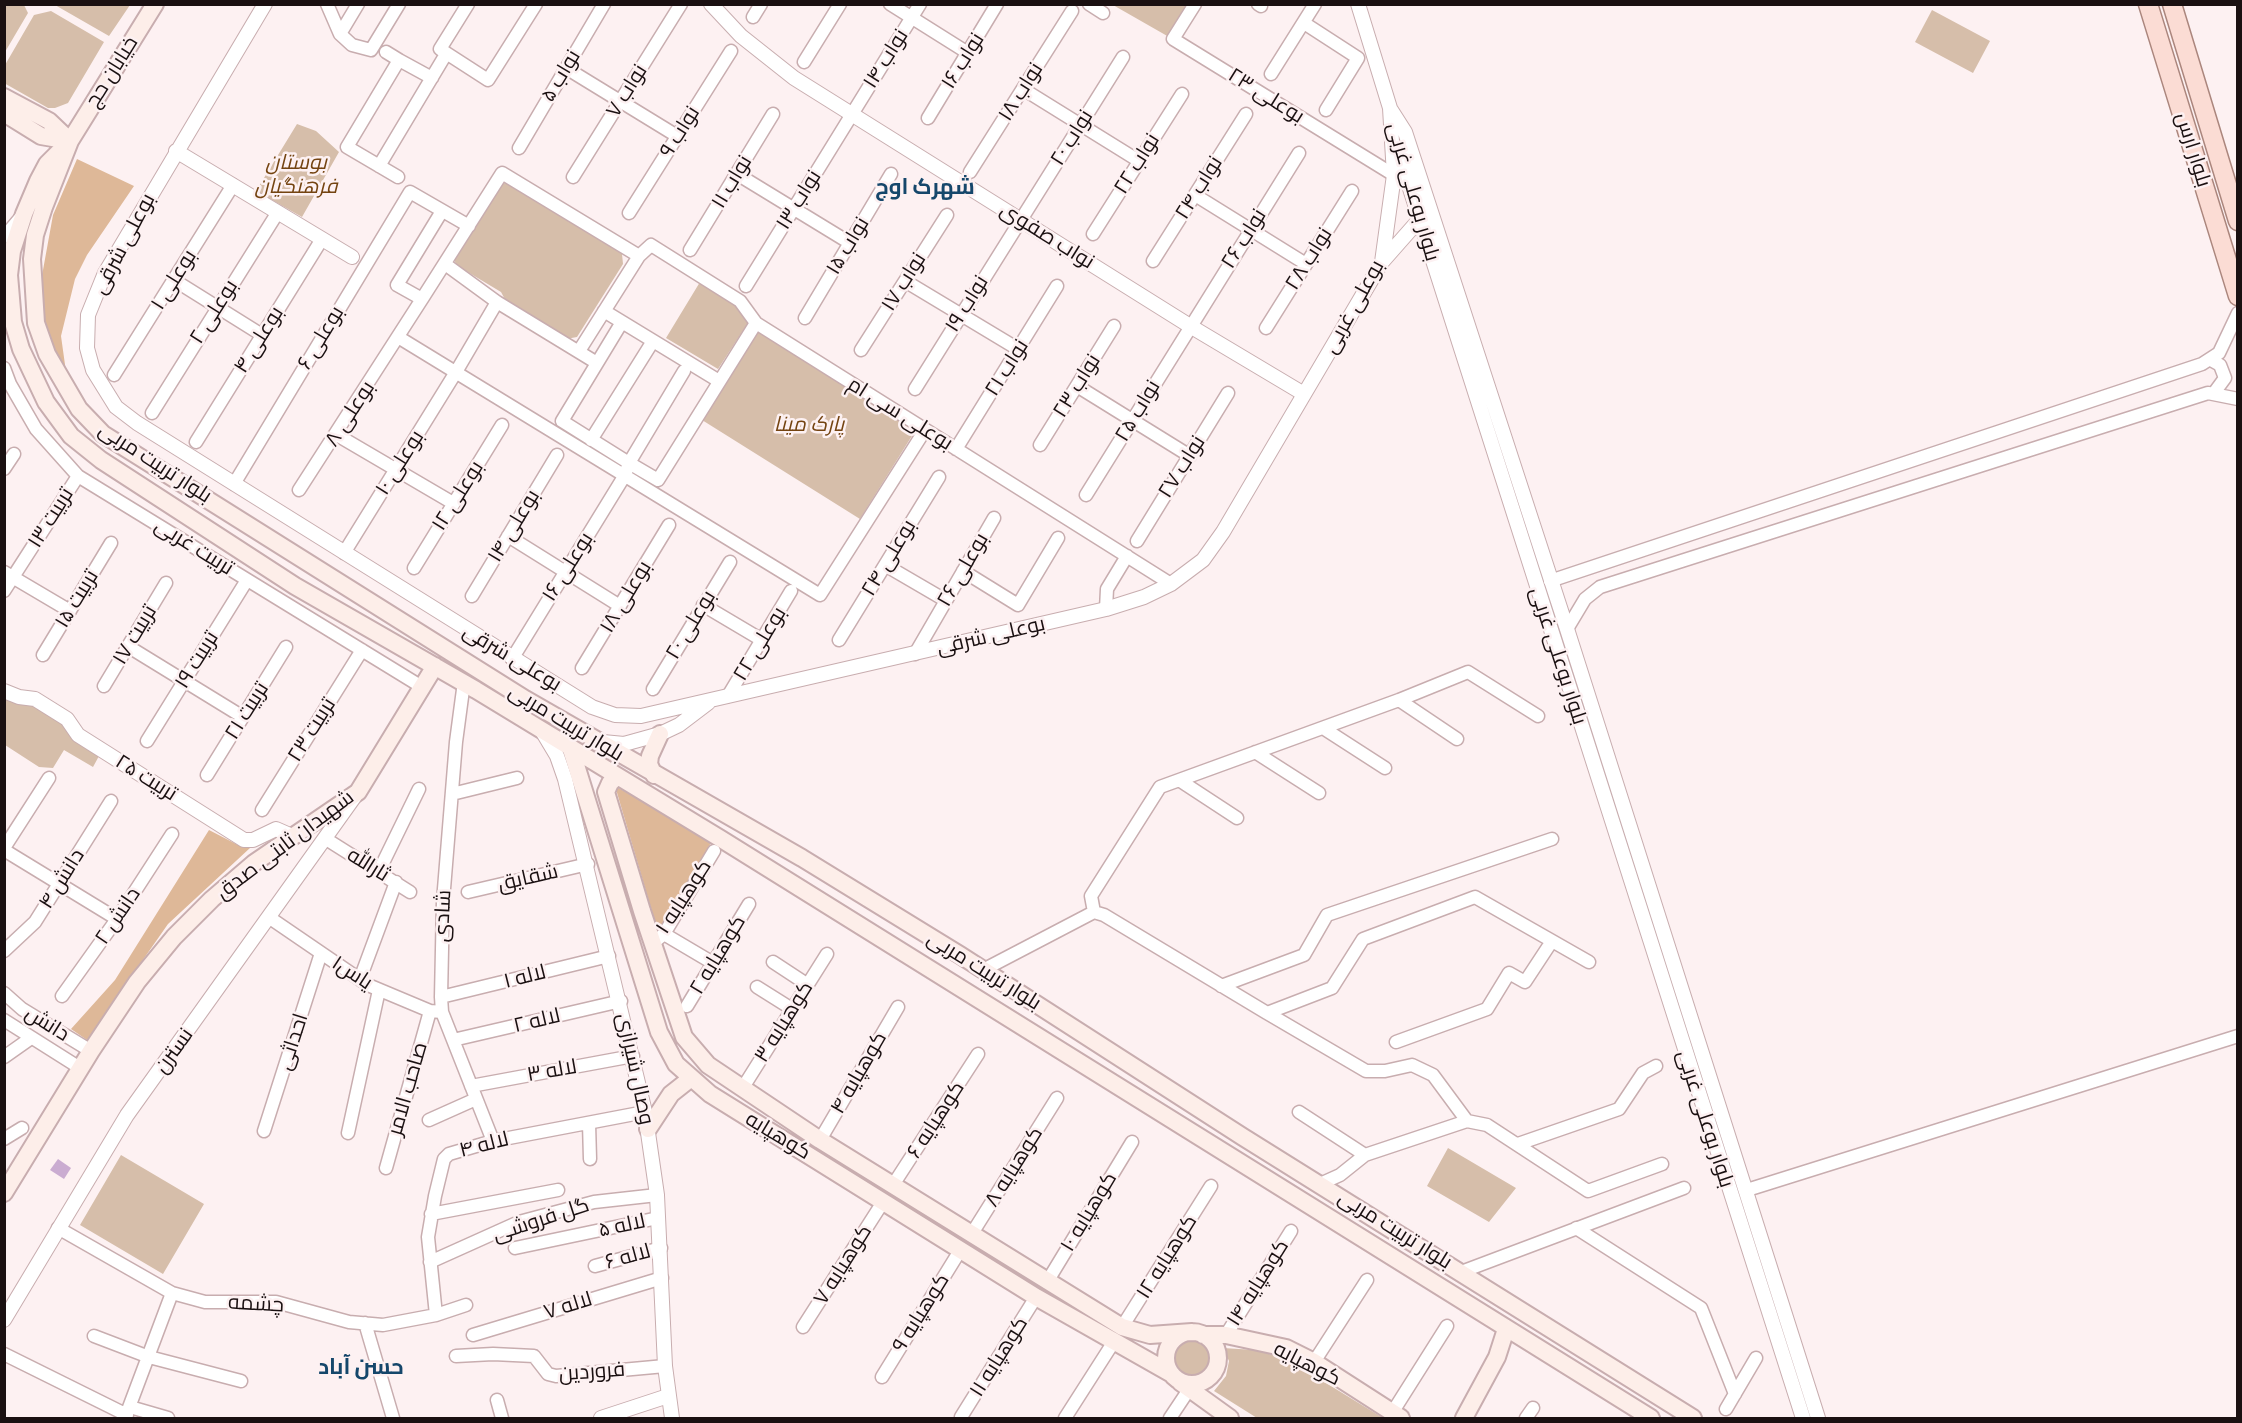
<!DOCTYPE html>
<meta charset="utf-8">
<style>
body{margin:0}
#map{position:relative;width:2242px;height:1423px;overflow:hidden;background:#fdf1f2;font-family:"Zilla Slab",serif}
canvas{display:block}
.frame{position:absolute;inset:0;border:6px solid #1a1011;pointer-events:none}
</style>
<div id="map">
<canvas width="2242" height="1423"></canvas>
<div class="frame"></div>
</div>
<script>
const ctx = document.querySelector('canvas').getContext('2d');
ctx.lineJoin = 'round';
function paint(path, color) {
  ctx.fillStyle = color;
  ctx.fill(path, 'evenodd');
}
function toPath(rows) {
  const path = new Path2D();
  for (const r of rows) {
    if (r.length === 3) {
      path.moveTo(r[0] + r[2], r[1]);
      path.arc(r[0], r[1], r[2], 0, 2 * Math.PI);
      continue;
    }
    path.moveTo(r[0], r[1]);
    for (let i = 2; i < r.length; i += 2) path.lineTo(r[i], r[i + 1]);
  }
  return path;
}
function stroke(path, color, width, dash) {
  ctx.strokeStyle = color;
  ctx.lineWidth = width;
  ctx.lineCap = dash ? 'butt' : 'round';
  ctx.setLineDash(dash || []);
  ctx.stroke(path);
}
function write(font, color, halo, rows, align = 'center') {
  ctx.font = font + ' "Zilla Slab",Cairo,serif';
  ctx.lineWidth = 5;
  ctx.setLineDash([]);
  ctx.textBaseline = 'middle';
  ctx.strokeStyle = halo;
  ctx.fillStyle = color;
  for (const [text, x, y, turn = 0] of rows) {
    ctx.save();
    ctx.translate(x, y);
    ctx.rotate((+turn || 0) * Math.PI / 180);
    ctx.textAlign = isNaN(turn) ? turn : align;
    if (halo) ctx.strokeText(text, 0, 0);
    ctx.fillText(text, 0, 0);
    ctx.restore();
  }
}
paint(toPath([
 [5,4,24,5,28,13,5,52],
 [55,5,130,5,109,36],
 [1113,5,1189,5,1169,37],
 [1932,10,1990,41,1973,73,1915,42],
 [51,11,104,42,68,103,55,108,48,108,4,83,5,65,34,15],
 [297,124,316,131,339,152,302,217,256,191],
 [508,182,622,254,623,264,577,337,566,339,508,305,501,292,456,265,454,258,499,185],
 [700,282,739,307,748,323,718,369,666,338],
 [758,332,915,431,860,519,702,420],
 [5,697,14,703,29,702,66,723,99,756,93,767,64,750,53,768,39,767,5,745],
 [1448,1148,1516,1188,1489,1222,1427,1186],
 [121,1155,204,1204,163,1274,80,1225],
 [1192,1359,20],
 [1223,1348,1255,1350,1287,1359,1383,1418,1257,1418,1214,1391,1226,1376,1229,1361]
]), '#d6beaa');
paint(toPath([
 [77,159,134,186,87,255,75,279,61,336,67,379,44,321,41,281,53,215],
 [615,786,712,841,658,932],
 [209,830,238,845,250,848,168,924,87,1040,71,1029,115,980]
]), '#deb898');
paint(toPath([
 [58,1159,71,1168,64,1179,50,1170]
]), '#caacd1');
const minor = toPath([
 [327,4,340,34,352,45,371,50,399,4],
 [468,4,440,49,488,80,536,4],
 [890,4,968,53],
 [1089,4,1103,13],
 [1195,4,1173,39,1394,175],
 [1258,4,1261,6],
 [753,17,761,4],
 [1304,23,1358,58,1326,110],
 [340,34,358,4],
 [386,52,399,60],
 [804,62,840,4],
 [566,68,677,136],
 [1271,74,1315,4],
 [1023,89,1139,161],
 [928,118,997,4],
 [519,148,604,4],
 [379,166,446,54],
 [970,172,1072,11],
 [737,174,850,243],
 [398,177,347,147,399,60,432,78],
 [573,177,681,4],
 [1195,195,1306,264],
 [442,211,397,285,422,299,502,173,639,256],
 [629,213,731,51],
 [1093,234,1182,94],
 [4,237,21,217],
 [690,250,773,114],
 [1153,261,1246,114],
 [445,264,497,302,597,363],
 [174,280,262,335],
 [905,281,1018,349],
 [746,286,920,4],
 [604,311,719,381],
 [805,318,891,174],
 [1266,328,1352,191],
 [398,337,820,595,925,430],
 [861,350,947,215],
 [579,351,639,256,651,245,740,301,756,323,1171,584],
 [2211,360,2220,365,2225,378,2214,393],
 [4,368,10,384,36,429,78,476,422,687],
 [684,371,629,463,658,480,756,323],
 [114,375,233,185],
 [1077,386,1190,456],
 [915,389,1123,57],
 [152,413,278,212],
 [337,435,453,503],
 [591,440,653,341],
 [196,442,322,239],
 [1040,445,1114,326],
 [956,449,1057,286],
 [4,469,14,454],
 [234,484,410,192,469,226],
 [299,490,422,299],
 [1086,495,1299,153],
 [508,536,620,606],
 [1137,541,1228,393],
 [344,553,456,372,497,302],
 [885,565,945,600],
 [414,568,502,425],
 [963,571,1018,605,1058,538],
 [4,572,70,611],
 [1550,581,2202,364,2219,353,2238,313],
 [4,591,78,476],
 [472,596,557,455],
 [703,605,762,640],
 [1106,609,1107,589,1127,556],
 [1567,629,1585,599,1600,587,2208,393,2238,399],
 [839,640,939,477],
 [129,647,243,717],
 [915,654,994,518],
 [43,655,111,543],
 [512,659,625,475,629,463,562,421,622,322],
 [582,668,669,525],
 [464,682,456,742,443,901,441,997,442,1012,493,1141],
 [104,686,166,583],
 [653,689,730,562],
 [728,696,791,591],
 [1399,700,1457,739],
 [1323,728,1385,768],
 [147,741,247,580],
 [1255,752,1319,793],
 [207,775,286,647],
 [1179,780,1237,818],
 [452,794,517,778],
 [262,810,362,650],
 [326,839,410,892],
 [4,848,49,778],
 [4,850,117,919],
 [379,871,419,789],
 [468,892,588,864],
 [1094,912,1091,896,1160,787,1399,700,1468,672,1538,716],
 [270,918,368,985,430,1011,442,1012],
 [664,934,713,963],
 [653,943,664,934,714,851],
 [4,951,35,922,111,801],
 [773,962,808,985],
 [983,970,1094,912,1104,915,1267,1013,1332,988,1363,939,1475,897,1589,962],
 [360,979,396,882],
 [1221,986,1304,955,1327,915,1552,839],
 [757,987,792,1009],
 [4,993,22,1009,91,1051],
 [62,996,117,919,172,834],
 [441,997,609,956],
 [687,1006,749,904],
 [1267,1013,1366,1071,1385,1071,1412,1065,1433,1075,1467,1121],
 [4,1020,80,1068],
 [453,1040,621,1001],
 [1396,1042,1487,1009,1509,973,1525,982,1552,941],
 [4,1057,31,1038],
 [471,1086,633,1056],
 [742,1089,827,954],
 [1299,1112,1365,1155],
 [429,1120,476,1099],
 [589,1123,590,1159],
 [264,1131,321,953],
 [348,1133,379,990],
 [4,1139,22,1128],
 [820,1140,898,1007],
 [1518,1144,1619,1109,1643,1073,1656,1066],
 [386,1168,430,1011],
 [1320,1184,1340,1175,1365,1155,1467,1121,1487,1125,1588,1191,1662,1164],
 [893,1185,978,1054],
 [1747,1190,2238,1036],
 [431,1214,558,1190],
 [58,1228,172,1293,205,1302,276,1302,349,1322,383,1325,436,1315,466,1305],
 [1576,1228,1701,1308,1735,1394],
 [971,1235,1057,1098],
 [515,1248,658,1218],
 [430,1262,519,1222,594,1202,657,1195],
 [595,1266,661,1248],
 [1461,1272,1684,1188],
 [1047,1282,1132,1142],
 [436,1315,428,1237,435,1196,444,1159,449,1154,493,1141,645,1112],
 [365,1323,393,1418],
 [803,1327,883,1202],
 [1122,1327,1211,1186],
 [473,1335,662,1278],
 [1226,1335,1291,1231],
 [94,1336,149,1357,241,1381],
 [4,1354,127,1415],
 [456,1356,493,1354,534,1356,548,1374,556,1376,665,1366],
 [1314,1362,1367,1280],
 [882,1377,961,1249],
 [497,1400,502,1418],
 [130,1407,168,1418],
 [1726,1409,1756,1358],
 [1392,1413,1447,1326],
 [961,1417,1036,1297],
 [125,1418,172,1293],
 [1065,1418,1113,1343],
 [1170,1418,1188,1391],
 [1526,1418,1533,1408]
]);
const tertiary = toPath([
 [265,4,105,273,88,315,87,348,93,370,116,407,137,423,592,707,615,715,641,716,1106,609,1144,597,1171,584,1203,560,1223,532,1382,262,1394,175,1390,108,1358,4],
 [711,4,741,36,794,78,1190,326,1304,394],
 [1391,110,1405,132,1567,629,1818,1418],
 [176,151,352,257],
 [1398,151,1803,1418],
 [1382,262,1419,220,1426,217],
 [4,691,19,697,35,699,67,719,78,735,244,840,253,840,276,829,292,836],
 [542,731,557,756,565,779,645,1112,657,1195,665,1366,672,1418],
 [603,742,624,744,660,734,679,725,708,703],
 [4,1320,127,1115,355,796],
 [601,1418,668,1396]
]);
const secondary = toPath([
 [155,4,70,141,44,207,35,235,32,259,36,323,47,354,79,409,103,434,525,699,802,858,960,955,1243,1137,1693,1418],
 [4,97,49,121,70,141],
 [4,113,41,136,70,141],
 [65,146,47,164,38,181,24,214,12,251,9,275,13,322,21,349,46,402,71,436,101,460,295,586,476,690,721,839,1651,1418],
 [571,749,659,1032,676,1064,710,1094,1036,1297,1170,1373],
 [654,775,649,764,650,756,660,734],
 [617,776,610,783,606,792,642,911,684,1037,708,1065,820,1140,1122,1327,1150,1335,1192,1332],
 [648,1129,671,1094,690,1079],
 [4,1193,91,1051,137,982,174,937,212,899,254,863,358,792,435,666],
 [1192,1358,26],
 [1203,1335,1226,1335,1286,1348,1314,1362,1401,1418],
 [1180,1382,1230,1418],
 [1464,1418,1497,1357,1506,1329]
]);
const primary = toPath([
 [2148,4,2238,296],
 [2172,4,2238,221]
]);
stroke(minor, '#c8adaf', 15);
stroke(tertiary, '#c8adaf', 16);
stroke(secondary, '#c8adaf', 20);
stroke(primary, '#ab867d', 21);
stroke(minor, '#fff', 12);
stroke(tertiary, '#fff', 14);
stroke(secondary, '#fdeee9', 16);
stroke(primary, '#fbdcd4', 18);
write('21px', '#1a1011', '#fdf1f2', [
 ["نواب ۱۴",886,59,-58],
 ["نواب ۱۶",963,61,-58],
 ["خیابان حج",112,72,-58],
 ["نواب ۵",561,76,-59],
 ["نواب ۷",627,91,-58],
 ["نواب ۱۸",1021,92,-58],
 ["بوعلی ۲۳",1266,96,32],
 ["نواب ۹",680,132,-58],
 ["نواب ۲۰",1072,138,-58],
 ["بلوار ارس",2193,150,73],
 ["نواب ۲۲",1137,164,-58],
 ["نواب ۱۱",732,182,-59],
 ["نواب ۲۴",1199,188,-58],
 ["بلوار بوعلی غربی",1413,192,74],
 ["نواب ۱۳",799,200,-58],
 ["نواب صفوی",1047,236,32],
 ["نواب ۲۶",1244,239,-58],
 ["بوعلی شرقی",124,244,-62],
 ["نواب ۱۵",848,246,-59],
 ["نواب ۲۸",1309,259,-58],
 ["بوعلی ۱",174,280,-58],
 ["نواب ۱۷",904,282,-58],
 ["نواب ۱۹",967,304,-58],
 ["بوعلی غربی",1354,307,-61],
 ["بوعلی ۲",214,312,-58],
 ["بوعلی ۶",321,338,-59],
 ["بوعلی ۴",259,340,-58],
 ["نواب ۲۱",1007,368,-58],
 ["نواب ۲۳",1077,386,-58],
 ["نواب ۲۵",1138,411,-59],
 ["بوعلی ۸",350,414,-57],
 ["بوعلی سی ام",900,414,32],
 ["بلوار تربیت مربی",155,463,33],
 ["بوعلی ۱۰",400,463,-58],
 ["نواب ۲۷",1182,467,-58],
 ["بوعلی ۱۲",458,496,-58],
 ["تربیت ۱۳",51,518,-58],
 ["بوعلی ۱۴",514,526,-59],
 ["تربیت غربی",194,547,32],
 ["بوعلی ۲۴",889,558,-59],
 ["بوعلی ۱۶",568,567,-58],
 ["بوعلی ۲۶",963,570,-60],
 ["بوعلی ۱۸",626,597,-59],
 ["تربیت ۱۵",77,599,-59],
 ["بوعلی ۲۰",691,625,-59],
 ["تربیت ۱۷",135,635,-59],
 ["بوعلی شرقی",991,636,-13],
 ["بوعلی ۲۲",760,644,-59],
 ["بلوار بوعلی غربی",1558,656,72],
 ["بوعلی شرقی",512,658,31],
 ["تربیت ۱۹",197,660,-58],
 ["تربیت ۲۱",247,711,-58],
 ["بلوار تربیت مربی",566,723,31],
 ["تربیت ۲۳",312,730,-58],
 ["تربیت ۲۵",146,778,32],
 ["شهیدان ثابتی صدق",285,845,-37],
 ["ثارالله",368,865,32],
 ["شقایق",528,878,-13],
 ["دانش ۴",62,879,-58],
 ["کوهپایه ۱",684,897,-57],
 ["دانش ۲",118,916,-56],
 ["شادی",443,916,-87],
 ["کوهپایه ۲",718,955,-59],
 ["بلوار تربیت مربی",984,971,32],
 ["یاس۱",352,973,33],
 ["لاله ۱",525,977,-14],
 ["لاله ۲",537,1021,-13],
 ["کوهپایه ۳",784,1022,-58],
 ["دانش",47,1024,32],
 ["احداثی",293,1042,-72],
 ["نسترن",174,1051,-54],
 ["وصال شیرازی",635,1069,78],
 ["لاله ۳",552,1071,-10],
 ["کوهپایه ۴",859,1073,-60],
 ["صاحب الامر",408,1089,-74],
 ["بلوار بوعلی غربی",1705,1119,72],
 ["کوهپایه ۶",936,1120,-57],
 ["کوهپایه",778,1136,31],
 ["لاله ۴",484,1145,-14],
 ["کوهپایه ۸",1014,1167,-58],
 ["کوهپایه ۱۰",1089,1212,-59],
 ["گل فروشی",541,1220,-18],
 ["لاله ۵",622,1226,-12],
 ["بلوار تربیت مربی",1395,1230,32],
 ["لاله ۶",628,1257,-15],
 ["کوهپایه ۱۲",1167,1257,-58],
 ["کوهپایه ۷",843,1265,-58],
 ["کوهپایه ۱۴",1258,1283,-58],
 ["چشمه",256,1304,3],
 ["لاله ۷",568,1306,-17],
 ["کوهپایه ۹",921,1313,-58],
 ["کوهپایه ۱۱",999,1357,-58],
 ["کوهپایه",1307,1364,27],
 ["فروردین",592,1372,-4]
]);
write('italic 21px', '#744411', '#fdf1f2', [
 ["بوستان",296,163],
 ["فرهنگیان",296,187],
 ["پارک مینا",809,425]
]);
write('bold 22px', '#15476b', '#fdf1f2', [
 ["شهرک اوج",925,188],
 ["حسن آباد",361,1368]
]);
</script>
